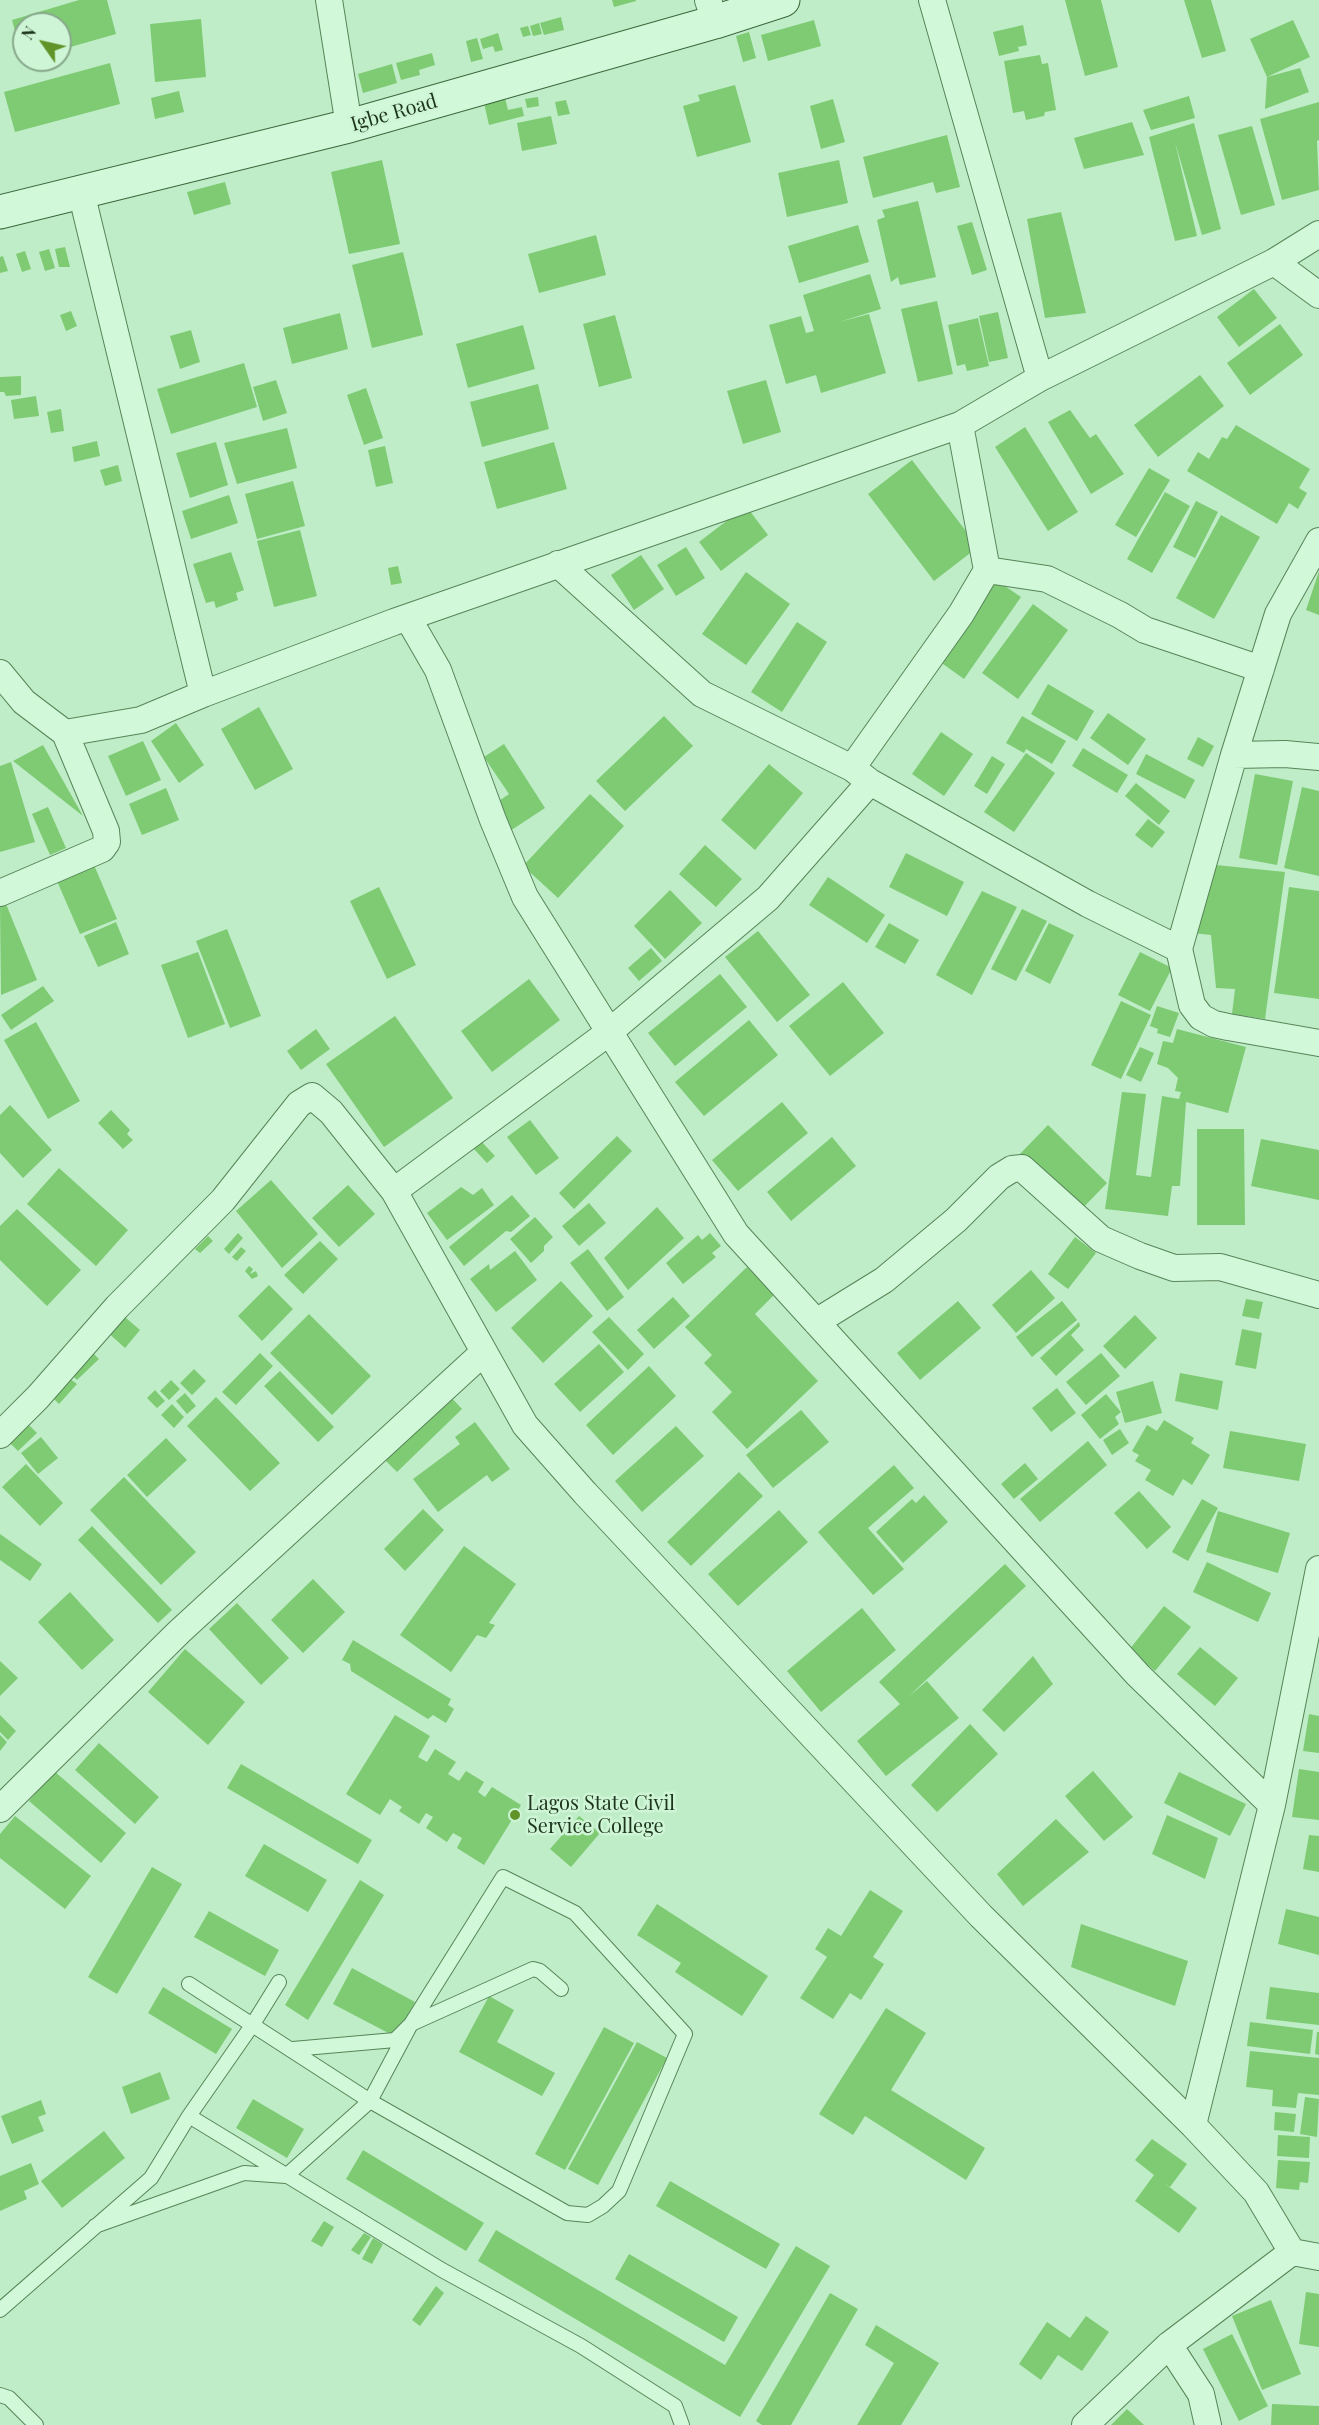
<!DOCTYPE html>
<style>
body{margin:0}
#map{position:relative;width:1319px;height:2425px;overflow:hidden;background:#bfedc7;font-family:"Playfair Display",serif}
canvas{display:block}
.north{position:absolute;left:12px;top:12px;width:60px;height:60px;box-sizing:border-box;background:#cef5d5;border:2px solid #87a88b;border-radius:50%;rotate:304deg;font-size:16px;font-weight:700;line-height:24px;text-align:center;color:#1d351c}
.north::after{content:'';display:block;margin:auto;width:21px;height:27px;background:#619428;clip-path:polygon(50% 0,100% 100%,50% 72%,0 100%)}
</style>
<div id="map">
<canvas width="1319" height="2425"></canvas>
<div class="north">N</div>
</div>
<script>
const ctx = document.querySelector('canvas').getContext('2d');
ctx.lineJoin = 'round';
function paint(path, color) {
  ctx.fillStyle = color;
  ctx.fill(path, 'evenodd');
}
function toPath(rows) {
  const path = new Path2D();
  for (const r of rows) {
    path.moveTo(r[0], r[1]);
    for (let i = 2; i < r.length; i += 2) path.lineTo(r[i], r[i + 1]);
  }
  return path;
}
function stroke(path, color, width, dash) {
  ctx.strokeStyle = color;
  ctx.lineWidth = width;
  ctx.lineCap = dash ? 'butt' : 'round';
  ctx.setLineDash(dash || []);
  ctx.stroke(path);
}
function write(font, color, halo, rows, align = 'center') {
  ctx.font = font + ' "Playfair Display",serif';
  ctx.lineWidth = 5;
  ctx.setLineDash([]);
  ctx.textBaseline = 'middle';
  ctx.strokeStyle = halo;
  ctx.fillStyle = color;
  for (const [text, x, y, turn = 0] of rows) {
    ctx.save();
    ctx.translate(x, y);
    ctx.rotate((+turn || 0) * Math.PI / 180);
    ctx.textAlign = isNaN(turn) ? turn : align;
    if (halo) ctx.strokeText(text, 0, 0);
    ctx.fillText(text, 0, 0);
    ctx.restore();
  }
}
paint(toPath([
 [79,0,107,0,116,34,60,50,60,24,24,24,23,60,12,20],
 [612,0,636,0,636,1,614,7],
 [1065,0,1101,0,1118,67,1085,76],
 [1184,0,1211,0,1226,51,1202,58],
 [561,17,564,30,544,35,540,23],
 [201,19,206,77,155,82,150,24],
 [814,20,821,46,768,61,761,35],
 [1293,20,1310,57,1267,77,1300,68,1309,92,1265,109,1267,77,1250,39],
 [539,23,542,34,533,36,530,26],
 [1023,25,1027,45,1018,47,1019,51,999,56,993,32],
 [528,26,531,35,523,37,520,28],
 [749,32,756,58,743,62,736,36],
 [498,33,503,50,495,52,493,46,483,49,480,39],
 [477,38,483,59,471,62,466,41],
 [432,53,435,65,419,70,420,75,401,80,396,63],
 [1040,55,1042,64,1048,63,1056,110,1045,112,1044,116,1026,120,1024,111,1013,113,1004,61],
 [110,63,120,104,15,132,4,92],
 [392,64,397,83,363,93,358,74],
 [735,85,751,142,697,157,683,106,700,101,698,95],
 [179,91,184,112,155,119,151,98],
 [1189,96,1195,118,1151,130,1143,110],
 [538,97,539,106,527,108,525,99],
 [505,98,508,110,522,107,524,116,489,125,484,103],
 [833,99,845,142,821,149,810,106],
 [566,100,570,114,558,116,555,102],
 [1319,102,1319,140,1317,141,1319,190,1282,200,1260,119],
 [551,116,557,144,522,151,517,123],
 [1132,122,1144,155,1084,169,1074,138],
 [1194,123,1221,229,1202,235,1175,142,1197,236,1175,241,1149,137],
 [1252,126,1275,205,1241,215,1218,135],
 [947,135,960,187,936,193,933,182,873,198,863,157],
 [382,160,400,244,349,254,331,172],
 [839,160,848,203,787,217,778,173],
 [225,182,231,204,194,215,187,192],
 [918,201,936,277,900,285,898,277,891,282,877,220,885,217,882,210],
 [1061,212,1086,313,1045,318,1027,219],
 [972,222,987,270,972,275,957,226],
 [858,225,869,262,799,283,788,246],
 [596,235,606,275,539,293,528,254],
 [65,247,70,267,59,267,55,249],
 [49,249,55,268,45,271,39,252],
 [25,251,31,269,22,272,16,254],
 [403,252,423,335,372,348,352,265],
 [3,256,8,271,0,273,0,257],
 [870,274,881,309,839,322,869,314,886,373,821,393,816,375,786,384,769,325,801,316,806,333,814,331,803,295],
 [1254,289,1277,318,1239,347,1217,317],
 [937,301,953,374,918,382,901,309],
 [71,311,77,326,66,331,60,315],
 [998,312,1008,358,989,362,979,316],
 [340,313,348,349,292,364,283,328],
 [615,315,632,378,599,387,583,324],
 [978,318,989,366,967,371,965,364,957,366,948,325],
 [1280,324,1303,355,1250,395,1227,363],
 [523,325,535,369,468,388,456,344],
 [191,330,200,362,180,369,170,336],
 [244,363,257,407,171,434,157,389],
 [1200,375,1224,406,1158,457,1134,425],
 [21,376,21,395,6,396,4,392,0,392,0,377],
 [276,380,287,413,263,421,253,387],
 [766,380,781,432,743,444,727,391],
 [538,384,549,429,482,447,470,402],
 [366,388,383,438,364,445,347,395],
 [36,396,39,416,14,419,11,400],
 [61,409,64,431,51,433,47,412],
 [1070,410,1090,438,1096,434,1124,474,1091,494,1048,422],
 [1236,425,1310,469,1299,488,1307,493,1298,509,1289,503,1277,524,1187,471,1198,452,1209,459,1222,437,1227,439],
 [1025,427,1078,512,1048,531,995,447],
 [287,428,297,468,237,484,224,443],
 [97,441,100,456,74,462,72,447],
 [216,442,228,485,190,498,176,453],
 [554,442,567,489,497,509,484,462],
 [385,446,393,483,376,487,368,450],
 [912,460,978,547,934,581,868,494],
 [118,465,122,481,105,486,100,470],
 [1149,468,1170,480,1136,537,1115,525],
 [293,481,305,526,257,539,245,494],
 [1165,492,1190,506,1152,573,1127,559],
 [229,495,238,523,191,539,182,511],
 [1196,501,1218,512,1195,558,1173,547],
 [746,506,768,535,721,571,699,542],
 [1221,515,1260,537,1214,619,1176,598],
 [300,530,317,596,274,607,257,541],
 [686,547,705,578,676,596,657,565],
 [231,552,244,590,236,593,238,600,216,608,214,601,206,603,193,564],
 [641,555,664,589,634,610,611,575],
 [398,566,402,583,391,585,388,568],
 [1319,571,1319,615,1306,610],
 [746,572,790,604,746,665,702,634],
 [993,578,1021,597,964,679,936,659],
 [1033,604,1068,630,1018,699,982,673],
 [797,622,827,642,782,712,751,692],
 [1048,684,1094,711,1077,741,1031,714],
 [259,707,293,769,255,790,221,729],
 [1108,713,1146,739,1128,765,1090,738],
 [664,716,693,746,625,811,596,781],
 [1022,716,1066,741,1052,764,1026,749,1024,753,1006,743],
 [176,723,204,765,179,783,151,741],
 [941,732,973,754,944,796,912,774],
 [1198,737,1214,746,1203,767,1187,759],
 [143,741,161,780,126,796,108,756],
 [504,744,545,808,510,831,493,805,509,794,484,757],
 [43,745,83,816,13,761],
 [1083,748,1128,775,1117,793,1072,766],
 [1026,753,1055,773,1014,832,984,812],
 [1146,754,1195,780,1185,799,1136,774],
 [992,756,1005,764,987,794,974,786],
 [11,762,35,842,0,852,0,766],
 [769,764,803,793,755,850,721,820],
 [1255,774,1293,781,1277,865,1239,858],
 [1136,783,1170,811,1159,825,1125,796],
 [1302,787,1319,791,1319,876,1284,868],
 [166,788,179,820,142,835,129,804],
 [590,794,624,826,558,898,523,866],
 [48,807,66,848,50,855,32,814],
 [1148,819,1165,832,1152,848,1135,835],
 [705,845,742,879,716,907,679,874],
 [906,853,964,882,947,916,889,887],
 [1206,864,1285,872,1265,1019,1232,1014,1235,989,1216,988,1211,935,1193,933],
 [94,865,117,919,80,934,57,881],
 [828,877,885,915,867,943,809,905],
 [379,887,416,965,387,979,350,901],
 [1289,887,1319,891,1319,999,1274,993],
 [670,890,702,923,665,959,634,926],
 [982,891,1017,907,972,995,936,975],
 [6,904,37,980,1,995,0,906],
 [1022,909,1047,921,1016,981,991,969],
 [116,922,129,954,98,967,84,936],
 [889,923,919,940,905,964,875,947],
 [1049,923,1074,935,1050,984,1025,971],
 [227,929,261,1016,230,1028,196,941],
 [758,931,810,995,777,1022,725,957],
 [651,948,662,961,639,981,628,968],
 [198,952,225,1024,188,1038,161,965],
 [1140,952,1172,968,1150,1011,1118,995],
 [720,974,747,1007,675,1066,648,1033],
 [529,979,560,1020,492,1072,461,1031],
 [843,982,884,1033,830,1076,789,1026],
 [43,986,54,1001,11,1030,1,1015],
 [1121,1001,1151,1015,1121,1079,1091,1065],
 [1157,1006,1179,1013,1170,1037,1157,1033,1158,1029,1150,1026],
 [395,1016,453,1098,384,1147,326,1064],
 [749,1020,778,1055,704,1116,675,1082],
 [36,1022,80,1101,48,1119,4,1040],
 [316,1029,330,1049,301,1070,287,1051],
 [1177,1029,1246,1047,1228,1113,1186,1102,1180,1186,1172,1186,1168,1216,1105,1209,1122,1092,1146,1094,1136,1175,1151,1177,1162,1096,1179,1099,1181,1092,1175,1091,1178,1078,1168,1068,1157,1064,1163,1041,1173,1043],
 [1140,1047,1154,1053,1141,1082,1126,1075],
 [782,1102,808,1133,738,1191,712,1160],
 [10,1105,52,1150,23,1178,0,1153,0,1115],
 [111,1110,130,1130,127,1134,133,1140,123,1149,98,1123],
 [530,1120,559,1158,536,1175,507,1137],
 [1048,1125,1107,1183,1077,1214,1018,1156],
 [1197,1129,1244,1129,1245,1225,1197,1225],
 [617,1136,632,1151,574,1209,559,1193],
 [832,1137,856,1166,791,1221,767,1192],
 [1261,1139,1319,1150,1319,1200,1251,1186],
 [480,1140,495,1156,487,1163,472,1147],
 [59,1168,128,1230,96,1266,27,1204],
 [271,1180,318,1234,282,1268,236,1211],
 [348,1185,375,1214,339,1247,312,1218],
 [461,1187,473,1195,482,1188,494,1205,447,1240,427,1213],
 [512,1195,530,1216,511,1232,506,1231,464,1266,449,1247],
 [589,1203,606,1223,579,1246,562,1226],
 [657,1207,684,1238,628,1290,604,1258],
 [17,1209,81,1270,47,1306,0,1260,0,1226],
 [535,1217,553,1237,544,1246,544,1251,531,1263,510,1239],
 [238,1233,243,1238,229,1254,224,1249],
 [710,1233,721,1246,712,1253,716,1257,683,1284,666,1263,698,1235,702,1240],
 [208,1236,213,1241,200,1253,195,1249],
 [1075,1237,1096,1253,1068,1289,1048,1274],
 [320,1241,338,1259,303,1294,284,1275],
 [241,1247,246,1251,237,1261,232,1257],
 [588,1249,624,1297,607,1311,570,1263],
 [515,1251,537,1280,496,1312,470,1279,489,1264,490,1270],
 [249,1266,253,1269,250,1274,256,1271,258,1276,252,1279,245,1271],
 [747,1267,774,1295,755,1314,818,1381,747,1449,712,1412,732,1392,704,1363,712,1355,685,1327],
 [1031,1270,1055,1298,1016,1333,992,1305],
 [561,1281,593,1316,543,1363,511,1328],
 [269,1285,293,1309,262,1341,238,1316],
 [673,1297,690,1316,654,1349,637,1330],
 [1246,1299,1263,1302,1259,1319,1242,1316],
 [958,1301,981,1328,920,1380,897,1353],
 [1062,1301,1077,1320,1032,1357,1016,1337],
 [119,1312,140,1330,125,1348,104,1329],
 [309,1314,371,1376,332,1415,270,1353],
 [1135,1315,1157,1338,1125,1369,1103,1346],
 [609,1317,644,1354,628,1370,592,1332],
 [1079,1322,1080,1326,1071,1335,1084,1350,1056,1376,1040,1358],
 [1242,1329,1262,1333,1256,1369,1235,1365],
 [599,1344,624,1372,580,1412,554,1384],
 [92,1352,99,1359,77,1380,70,1373],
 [260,1353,273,1366,236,1405,222,1392],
 [1101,1353,1120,1376,1086,1405,1066,1382],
 [649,1366,676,1396,613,1455,586,1425],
 [194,1369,206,1381,192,1395,180,1383],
 [280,1371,334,1427,318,1442,264,1386],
 [1180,1373,1223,1381,1218,1410,1175,1401],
 [69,1378,77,1384,59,1404,52,1397],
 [171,1380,180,1389,169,1400,160,1391],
 [1153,1381,1162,1413,1125,1423,1116,1392],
 [1057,1388,1076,1413,1051,1432,1032,1408],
 [155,1390,165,1401,157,1408,147,1398],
 [446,1392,462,1409,397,1472,380,1455],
 [185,1393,196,1406,187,1414,176,1401],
 [1106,1394,1121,1412,1115,1417,1119,1424,1100,1439,1081,1415],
 [216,1397,280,1463,250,1491,187,1426],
 [172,1404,184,1417,174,1428,161,1415],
 [801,1410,829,1442,773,1488,746,1455],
 [23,1419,37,1433,18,1451,5,1438],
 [1164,1420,1194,1438,1191,1443,1210,1455,1192,1485,1183,1479,1173,1496,1145,1480,1151,1470,1135,1461,1139,1455,1132,1451,1147,1425,1157,1431],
 [475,1422,510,1469,492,1482,487,1475,438,1512,413,1479,460,1444,455,1437],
 [676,1426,704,1456,642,1512,615,1481],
 [1120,1429,1129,1443,1112,1455,1103,1440],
 [1230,1431,1306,1444,1299,1481,1223,1468],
 [41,1437,58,1458,38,1474,21,1453],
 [166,1438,187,1460,147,1497,127,1475],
 [1088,1441,1107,1465,1040,1522,1020,1499],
 [1025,1463,1038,1479,1014,1499,1001,1484],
 [26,1464,63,1503,40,1526,2,1487],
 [894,1465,914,1488,868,1528,904,1569,873,1595,818,1532],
 [739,1472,763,1496,691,1566,667,1542],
 [124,1477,196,1552,161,1585,90,1510],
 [1139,1491,1171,1527,1147,1549,1114,1513],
 [924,1495,948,1522,903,1563,876,1532,912,1499,916,1503],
 [1202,1499,1218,1508,1188,1561,1172,1552],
 [423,1509,444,1530,405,1571,384,1549],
 [779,1510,808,1542,738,1606,708,1574],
 [1218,1511,1290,1533,1278,1573,1206,1552],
 [92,1526,172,1610,158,1623,78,1540],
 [0,1534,42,1564,30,1581,0,1560],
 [464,1546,516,1584,489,1623,495,1625,486,1638,477,1635,451,1672,400,1635],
 [1207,1562,1271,1593,1258,1622,1193,1592],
 [1005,1564,1026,1586,908,1697,927,1681,959,1718,886,1776,857,1741,900,1704,879,1682],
 [313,1579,345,1612,303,1653,271,1620],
 [70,1592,114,1640,82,1670,38,1622],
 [237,1603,289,1658,261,1685,209,1629],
 [1164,1606,1191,1627,1155,1671,1129,1650],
 [862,1608,896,1650,821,1712,787,1671],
 [353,1640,451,1699,448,1705,454,1709,446,1723,433,1715,428,1719,351,1671,350,1664,342,1660],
 [1200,1647,1238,1678,1215,1706,1177,1674],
 [185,1649,245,1702,208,1745,148,1692],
 [1033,1656,1053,1684,1004,1732,982,1710],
 [0,1661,18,1678,0,1696],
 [1309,1714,1319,1716,1319,1753,1303,1751],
 [0,1715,16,1731,8,1740,0,1732],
 [395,1715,430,1736,418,1757,427,1762,435,1749,456,1762,448,1774,459,1781,466,1771,484,1782,478,1792,485,1797,492,1787,521,1805,484,1865,457,1848,462,1838,453,1833,447,1842,426,1828,433,1817,426,1813,419,1824,399,1811,402,1807,390,1799,380,1815,346,1794],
 [970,1724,998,1754,937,1812,911,1785],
 [0,1735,7,1742,0,1751],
 [99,1743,159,1797,135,1824,75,1770],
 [241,1764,372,1840,358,1864,227,1788],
 [1299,1769,1319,1772,1319,1820,1292,1817],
 [54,1771,126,1833,101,1863,29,1801],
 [1093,1771,1133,1817,1104,1841,1065,1796],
 [1179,1772,1246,1804,1230,1836,1164,1803],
 [1167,1815,1218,1838,1205,1879,1152,1854],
 [15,1816,91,1876,65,1909,0,1858,0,1834],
 [579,1816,600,1833,571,1867,550,1849],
 [1056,1819,1089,1852,1023,1906,997,1874],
 [1309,1835,1319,1836,1319,1872,1303,1869],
 [264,1844,327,1880,308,1912,245,1876],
 [152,1867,182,1884,117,1994,88,1977],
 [360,1880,384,1895,308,2020,285,2005],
 [870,1890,903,1911,873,1957,884,1964,861,2000,850,1993,833,2019,800,1998,827,1957,815,1949,828,1928,841,1936],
 [657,1904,768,1976,742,2016,675,1972,681,1963,637,1935],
 [1286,1909,1319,1917,1319,1955,1278,1944],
 [209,1911,279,1950,265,1976,194,1937],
 [1081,1924,1188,1961,1175,2006,1071,1967],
 [352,1968,415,2002,396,2037,333,2004],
 [163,1987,232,2029,216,2054,148,2013],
 [1270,1987,1319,1993,1319,2025,1266,2019],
 [489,1996,514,2010,497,2042,555,2073,542,2096,459,2052],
 [886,2008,926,2033,891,2090,985,2148,966,2180,865,2116,853,2135,819,2114],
 [1250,2022,1313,2030,1310,2054,1247,2046],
 [604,2027,634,2043,565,2170,535,2154],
 [1317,2032,1319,2032,1319,2055,1315,2054],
 [637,2042,667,2058,598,2185,568,2169],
 [1250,2051,1319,2058,1319,2095,1298,2093,1296,2108,1272,2106,1273,2090,1246,2087],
 [160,2072,170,2099,131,2114,122,2087],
 [1305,2097,1319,2099,1317,2137,1300,2134],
 [253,2099,304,2129,287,2158,236,2128],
 [41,2100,46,2114,38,2117,44,2131,12,2144,1,2116],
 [1275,2112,1296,2114,1294,2132,1274,2130],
 [104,2131,125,2158,62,2208,41,2181],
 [1278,2135,1310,2137,1309,2158,1277,2156],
 [1152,2139,1187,2164,1170,2187,1164,2183,1197,2208,1179,2233,1135,2201,1154,2175,1135,2160],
 [363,2150,484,2223,466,2251,346,2179],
 [1278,2160,1310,2162,1308,2183,1300,2182,1299,2190,1276,2188],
 [31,2163,39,2184,24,2191,27,2199,0,2211,0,2176],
 [670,2181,780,2244,766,2269,656,2206],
 [324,2221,334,2227,322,2247,311,2241],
 [496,2230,725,2365,796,2246,830,2266,740,2417,478,2261],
 [364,2233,371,2237,359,2255,351,2250],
 [373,2238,383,2244,372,2264,362,2259],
 [629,2254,738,2317,724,2342,615,2279],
 [436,2286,444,2293,420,2326,412,2320],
 [1306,2292,1319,2294,1319,2347,1299,2344],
 [830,2293,858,2309,791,2425,762,2425,756,2421],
 [1271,2300,1301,2374,1262,2390,1232,2316],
 [1086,2316,1109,2332,1082,2371,1058,2355,1041,2380,1019,2364,1047,2322,1070,2338],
 [876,2325,939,2363,901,2425,857,2425,894,2363,865,2345],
 [1232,2334,1268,2406,1239,2421,1203,2349],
 [1272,2404,1319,2406,1319,2425,1271,2425],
 [1127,2409,1144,2425,1111,2425]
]), '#7ecb74');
const lane = toPath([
 [293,2049,395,2040,411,2024,533,1969,540,1971,561,1989],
 [189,2116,442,2270,581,2346,675,2406,682,2425],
 [95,2226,244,2173,286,2176,370,2101,411,2024,503,1877,575,1913,685,2034,619,2191,603,2206,588,2215,567,2213,370,2101,189,1984],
 [0,2310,151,2178,189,2116,253,2024,279,1982],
 [0,2395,9,2398,36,2425]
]);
const street = toPath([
 [329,0,349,126],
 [708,0,715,22],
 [932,0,1040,378],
 [81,192,203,694],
 [1274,262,1319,295],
 [1319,541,1278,614,1234,755,1179,949,1192,1005,1201,1017,1214,1024,1228,1027,1319,1043],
 [558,564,702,694,852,768,870,782,1088,904,1179,949],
 [987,570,1047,579,1120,615,1145,630,1261,669],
 [408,618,438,670,493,820,525,897,736,1234,1138,1675,1272,1805],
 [0,673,24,702,65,733,141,720,203,694,394,622,960,425,1040,378,1274,262,1319,234],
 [1234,755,1285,754,1319,757],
 [852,768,961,614,987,570,960,425],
 [0,893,102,849,107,842,106,831,65,733],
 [394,1191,608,1033,768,898,870,782],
 [816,1322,884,1280,956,1220,999,1177,1012,1169,1022,1168,1101,1239,1140,1256,1174,1268,1220,1267,1319,1295],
 [0,1435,38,1397,117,1307,223,1200,299,1104,312,1096,331,1112,394,1191,525,1425,585,1493,981,1916,1193,2125,1256,2192,1292,2252],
 [0,1809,179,1632,484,1352],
 [1193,2125,1272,1805,1319,1569],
 [1169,2345,1201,2394,1208,2425],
 [1085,2425,1169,2345,1292,2252,1319,2257]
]);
const secondary = toPath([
 [0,212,349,126,715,22,783,0]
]);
stroke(lane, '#578558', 16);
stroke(street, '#578558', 28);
stroke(secondary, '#3c673b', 35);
stroke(lane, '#d1f8d8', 14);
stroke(street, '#d1f8d8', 26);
stroke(secondary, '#d1f8d8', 33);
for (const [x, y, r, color] of [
 [515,1815,6,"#619428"]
]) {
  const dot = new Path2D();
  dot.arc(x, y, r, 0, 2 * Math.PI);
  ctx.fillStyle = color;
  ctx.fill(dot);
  stroke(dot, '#cef5d5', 2);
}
write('20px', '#1d351c', '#cef5d5', [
 ["Igbe Road",394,113,-16]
]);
write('20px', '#1d351c', '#cef5d5', [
 ["Lagos State Civil",527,1804],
 ["Service College",527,1827]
], 'left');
</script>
